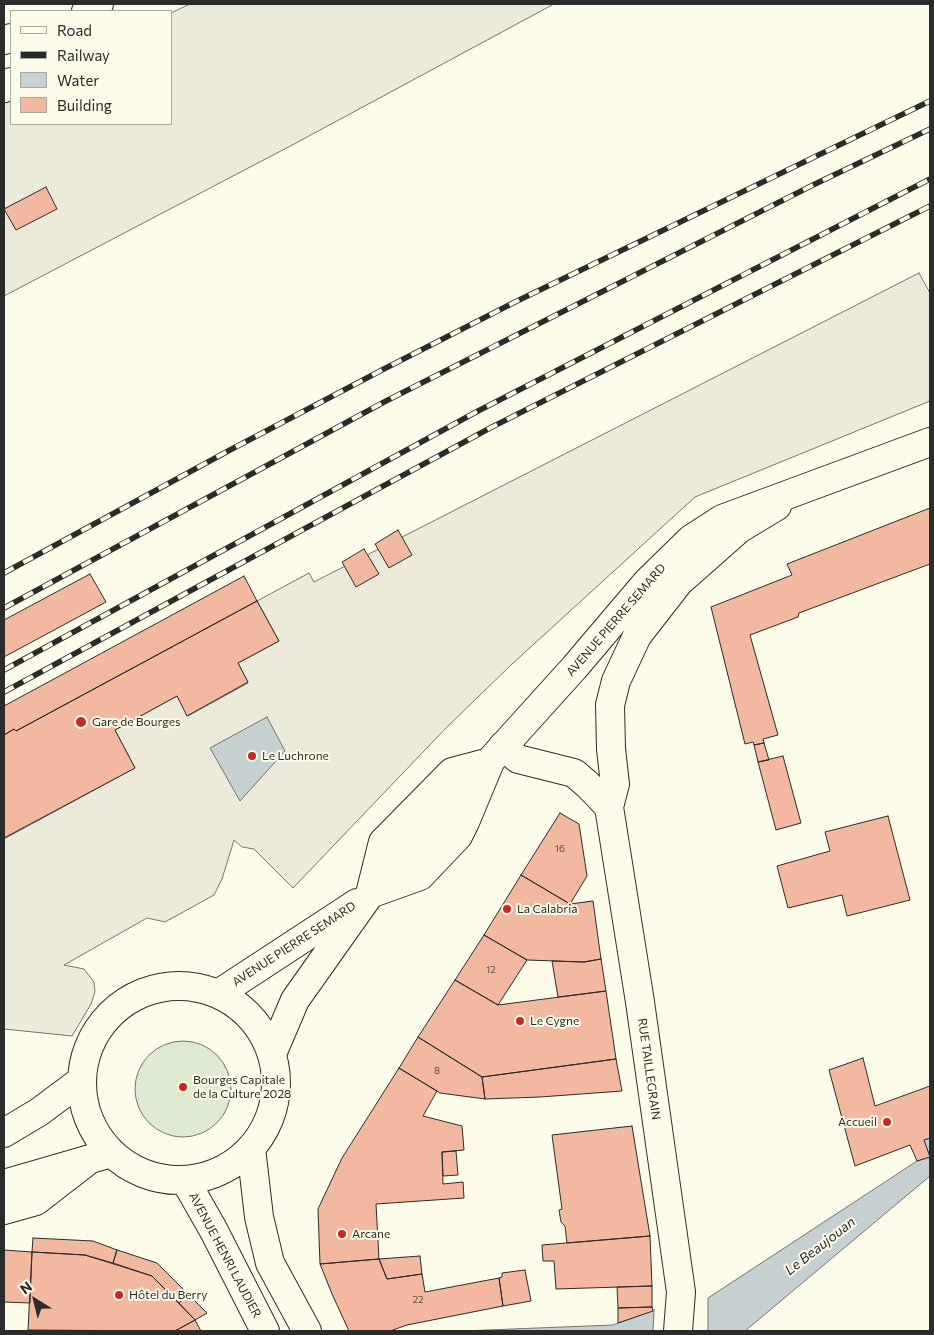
<!DOCTYPE html>
<meta charset="utf-8">
<style>
body{margin:0}
#map{position:relative;width:934px;height:1335px;overflow:hidden;background:#fdfbea;font-family:Commissioner,sans-serif}
canvas{display:block}
.frame{position:absolute;inset:0;border:5px solid #2b2b2b;pointer-events:none}
.legend{position:absolute;left:10px;top:10px;width:162px;height:115px;box-sizing:border-box;background:#fdfbea;border:1px solid #a9a89e;margin:0;padding:6px 9px;list-style:none;font-size:15px;color:#2b2b2b}
.legend li{display:flex;align-items:center;gap:10px;height:25px}
.legend b{width:25px;border:1px solid #a9a89e}
.north{position:absolute;left:10px;top:1275px;width:50px;height:50px;-webkit-text-stroke:4px #fdfbea;paint-order:stroke;rotate:324deg;font-size:14px;font-weight:700;line-height:20px;text-align:center;color:#2b2b2b}
.north::after{content:'';display:block;margin:auto;width:18px;height:22px;background:#2b2b2b;clip-path:polygon(50% 0,100% 100%,50% 72%,0 100%)}
</style>
<div id="map">
<canvas width="934" height="1335"></canvas>
<div class="frame"></div>
<ul class="legend">
<li><b style="height:6px;background:#fdfbea"></b>Road</li>
<li><b style="height:6px;background:#2b2b2b"></b>Railway</li>
<li><b style="height:14px;background:#c7d0d0"></b>Water</li>
<li><b style="height:14px;background:#f2b8a0"></b>Building</li>
</ul>
<div class="north">N</div>
</div>
<script>
const ctx = document.querySelector('canvas').getContext('2d');
ctx.lineJoin = 'round';
function paint(path, color) {
  ctx.fillStyle = color;
  ctx.fill(path, 'evenodd');
}
function toPath(rows) {
  const path = new Path2D();
  for (const r of rows) {
    if (r.length === 3) {
      path.moveTo(r[0] + r[2], r[1]);
      path.arc(r[0], r[1], r[2], 0, 2 * Math.PI);
      continue;
    }
    path.moveTo(r[0], r[1]);
    for (let i = 2; i < r.length; i += 2) path.lineTo(r[i], r[i + 1]);
  }
  return path;
}
function stroke(path, color, width, dash) {
  ctx.strokeStyle = color;
  ctx.lineWidth = width;
  ctx.lineCap = dash ? 'butt' : 'round';
  ctx.setLineDash(dash || []);
  ctx.stroke(path);
}
function write(font, color, halo, rows, align = 'center') {
  ctx.font = font + ' Commissioner,sans-serif';
  ctx.lineWidth = 4;
  ctx.setLineDash([]);
  ctx.textBaseline = 'middle';
  ctx.strokeStyle = halo;
  ctx.fillStyle = color;
  for (const [text, x, y, turn = 0] of rows) {
    ctx.save();
    ctx.translate(x, y);
    ctx.rotate((+turn || 0) * Math.PI / 180);
    ctx.textAlign = isNaN(turn) ? turn : align;
    if (halo) ctx.strokeText(text, 0, 0);
    ctx.fillText(text, 0, 0);
    ctx.restore();
  }
}
const green = toPath([
 [183,1089,48]
]);
paint(green, '#deebd1');
stroke(green, '#74746e', 1);
const parking = toPath([
 [190,4,554,4,296,143,4,296,4,103,11,99,11,124,171,124,171,13,190,4],
 [919,273,930,293,930,401,695,497,511,665,446,728,293,888,254,849,242,847,234,840,222,879,214,895,165,922,147,918,64,965,84,969,94,982,95,992,91,1004,72,1036,4,1029,4,839,135,768,115,730,177,696,188,716,248,683,238,663,279,641,257,601,309,573,314,582,919,273]
]);
paint(parking, '#eceadb');
stroke(parking, '#74746e', 1);
const water = toPath([
 [267,717,285,751,240,801,210,748,267,717],
 [930,1138,930,1176,745,1331,708,1331,708,1298,917,1161,930,1157,924,1140,930,1138],
 [654,1310,653,1331,462,1331,613,1325,654,1310]
]);
paint(water, '#c7d0d0');
stroke(water, '#74746e', 1);
const building = toPath([
 [46,187,57,209,16,230,4,209,46,187],
 [930,508,930,564,799,613,798,617,750,635,778,735,763,739,764,743,754,745,753,742,745,744,711,607,792,575,787,564,930,508],
 [398,530,412,555,389,568,375,544,398,530],
 [364,549,379,574,356,587,342,562,364,549],
 [90,574,106,602,4,657,4,620,90,574],
 [244,576,257,601,16,731,14,729,4,735,4,706,244,576],
 [257,601,279,641,238,663,248,682,187,716,177,696,115,730,135,768,4,838,4,735,14,729,16,731,257,601],
 [764,743,769,760,758,762,754,745,764,743],
 [783,756,801,823,776,830,758,762,783,756],
 [560,813,579,824,587,876,570,904,521,875,560,813],
 [888,816,910,900,847,916,842,895,788,908,777,866,830,851,825,832,888,816],
 [521,875,570,904,593,901,601,959,584,962,527,960,484,935,521,875],
 [484,935,527,960,498,1005,455,980,484,935],
 [601,959,606,991,558,997,552,961,584,962,601,959],
 [455,980,498,1005,606,991,616,1059,482,1077,418,1037,455,980],
 [418,1037,482,1077,485,1099,440,1093,399,1068,418,1037],
 [863,1058,875,1106,930,1086,930,1138,924,1140,930,1157,917,1161,910,1145,855,1166,829,1070,863,1058],
 [616,1059,622,1091,540,1097,485,1099,482,1077,616,1059],
 [399,1068,437,1091,423,1116,462,1126,464,1150,442,1152,443,1184,463,1182,464,1198,376,1204,379,1259,320,1264,318,1209,342,1158,399,1068],
 [632,1126,650,1236,567,1243,565,1226,561,1222,559,1210,562,1209,552,1135,632,1126],
 [456,1151,458,1175,443,1176,442,1152,456,1151],
 [650,1236,652,1286,556,1289,554,1261,543,1261,542,1245,650,1236],
 [33,1238,93,1241,117,1250,113,1263,85,1255,32,1252,33,1238],
 [4,1250,32,1252,30,1303,4,1302,4,1250],
 [117,1250,157,1263,188,1294,179,1303,152,1276,113,1263,117,1250],
 [32,1252,85,1255,152,1276,195,1320,175,1331,28,1330,32,1252],
 [420,1256,422,1274,387,1279,379,1259,420,1256],
 [379,1259,387,1279,422,1274,425,1292,499,1278,503,1306,407,1325,390,1331,349,1331,332,1294,320,1264,379,1259],
 [525,1270,531,1301,503,1306,499,1278,502,1277,502,1273,525,1270],
 [652,1286,652,1307,618,1308,617,1287,652,1286],
 [188,1294,207,1313,195,1320,179,1303,188,1294],
 [652,1307,653,1311,618,1323,618,1308,652,1307],
 [195,1320,201,1331,175,1331,195,1320]
]);
paint(building, '#f2b8a0');
stroke(building, '#2b2b2b', 1);
const street = toPath([
 [503,746,518,759,574,773,588,785,609,807],
 [370,894,383,842,452,772,490,762],
 [370,894,420,876,458,836,465,822,490,762],
 [4,1210,36,1201,89,1160],
 [678,1331,681,1292,640,1002,609,807,615,784,611,749,610,705,616,681,637,636,679,582,739,529,777,506]
]);
const secondary = toPath([
 [179,1083,97],
 [218,994,357,903],
 [272,1054,295,1000,370,894,574,668,647,582,691,539,722,519,930,442],
 [4,1133,39,1112,82,1080],
 [251,1148,259,1217,270,1263,307,1331],
 [185,1180,214,1231,265,1331],
 [4,1184,111,1153]
]);
const primary = toPath([
 [86,11,99,4],
 [4,40,11,38],
 [4,88,11,82]
]);
stroke(street, '#2b2b2b', 30);
stroke(secondary, '#2b2b2b', 30);
stroke(primary, '#2b2b2b', 30);
stroke(street, '#fdfbea', 28);
stroke(secondary, '#fdfbea', 28);
stroke(primary, '#fdfbea', 28);
const rail = toPath([
 [4,573,230,450,382,370,515,302,930,101],
 [4,608,386,401,813,185,930,129],
 [4,670,478,411,930,179],
 [4,692,490,428,930,206]
]);
stroke(rail, '#2b2b2b', 5.5);
stroke(rail, '#fdfbea', 4, [11]);
for (const [x, y, r, color] of [
 [81,722,6,"#c62828"],
 [252,756,5,"#c62828"],
 [507,909,5,"#c62828"],
 [520,1021,5,"#c62828"],
 [183,1087,5,"#c62828"],
 [887,1122,5,"#c62828"],
 [342,1234,5,"#c62828"],
 [119,1295,5,"#c62828"]
]) {
  const dot = new Path2D();
  dot.arc(x, y, r, 0, 2 * Math.PI);
  ctx.fillStyle = color;
  ctx.fill(dot);
  stroke(dot, '#fdfbea', 2);
}
write('10px', '#5d4e48', null, [
 ["16",560,849],
 ["12",491,970],
 ["8",437,1071],
 ["22",418,1300]
]);
write('12px', '#2b2b2b', '#fdfbea', [
 ["AVENUE PIERRE SEMARD",616,620,-49],
 ["AVENUE PIERRE SEMARD",294,944,-33],
 ["RUE TAILLEGRAIN",649,1069,82],
 ["AVENUE HENRI LAUDIER",225,1255,62]
]);
write('12px', '#2b2b2b', '#fdfbea', [
 ["Gare de Bourges",92,722],
 ["Le Luchrone",262,756],
 ["La Calabria",517,909],
 ["Le Cygne",530,1021],
 ["Bourges Capitale",193,1080],
 ["de la Culture 2028",193,1094],
 ["Accueil",877,1122,"right"],
 ["Arcane",352,1234],
 ["Hôtel du Berry",129,1295]
], 'left');
write('italic 14px', '#2b2b2b', '#fdfbea', [
 ["Le Beaujouan",820,1246,-38]
]);
</script>
